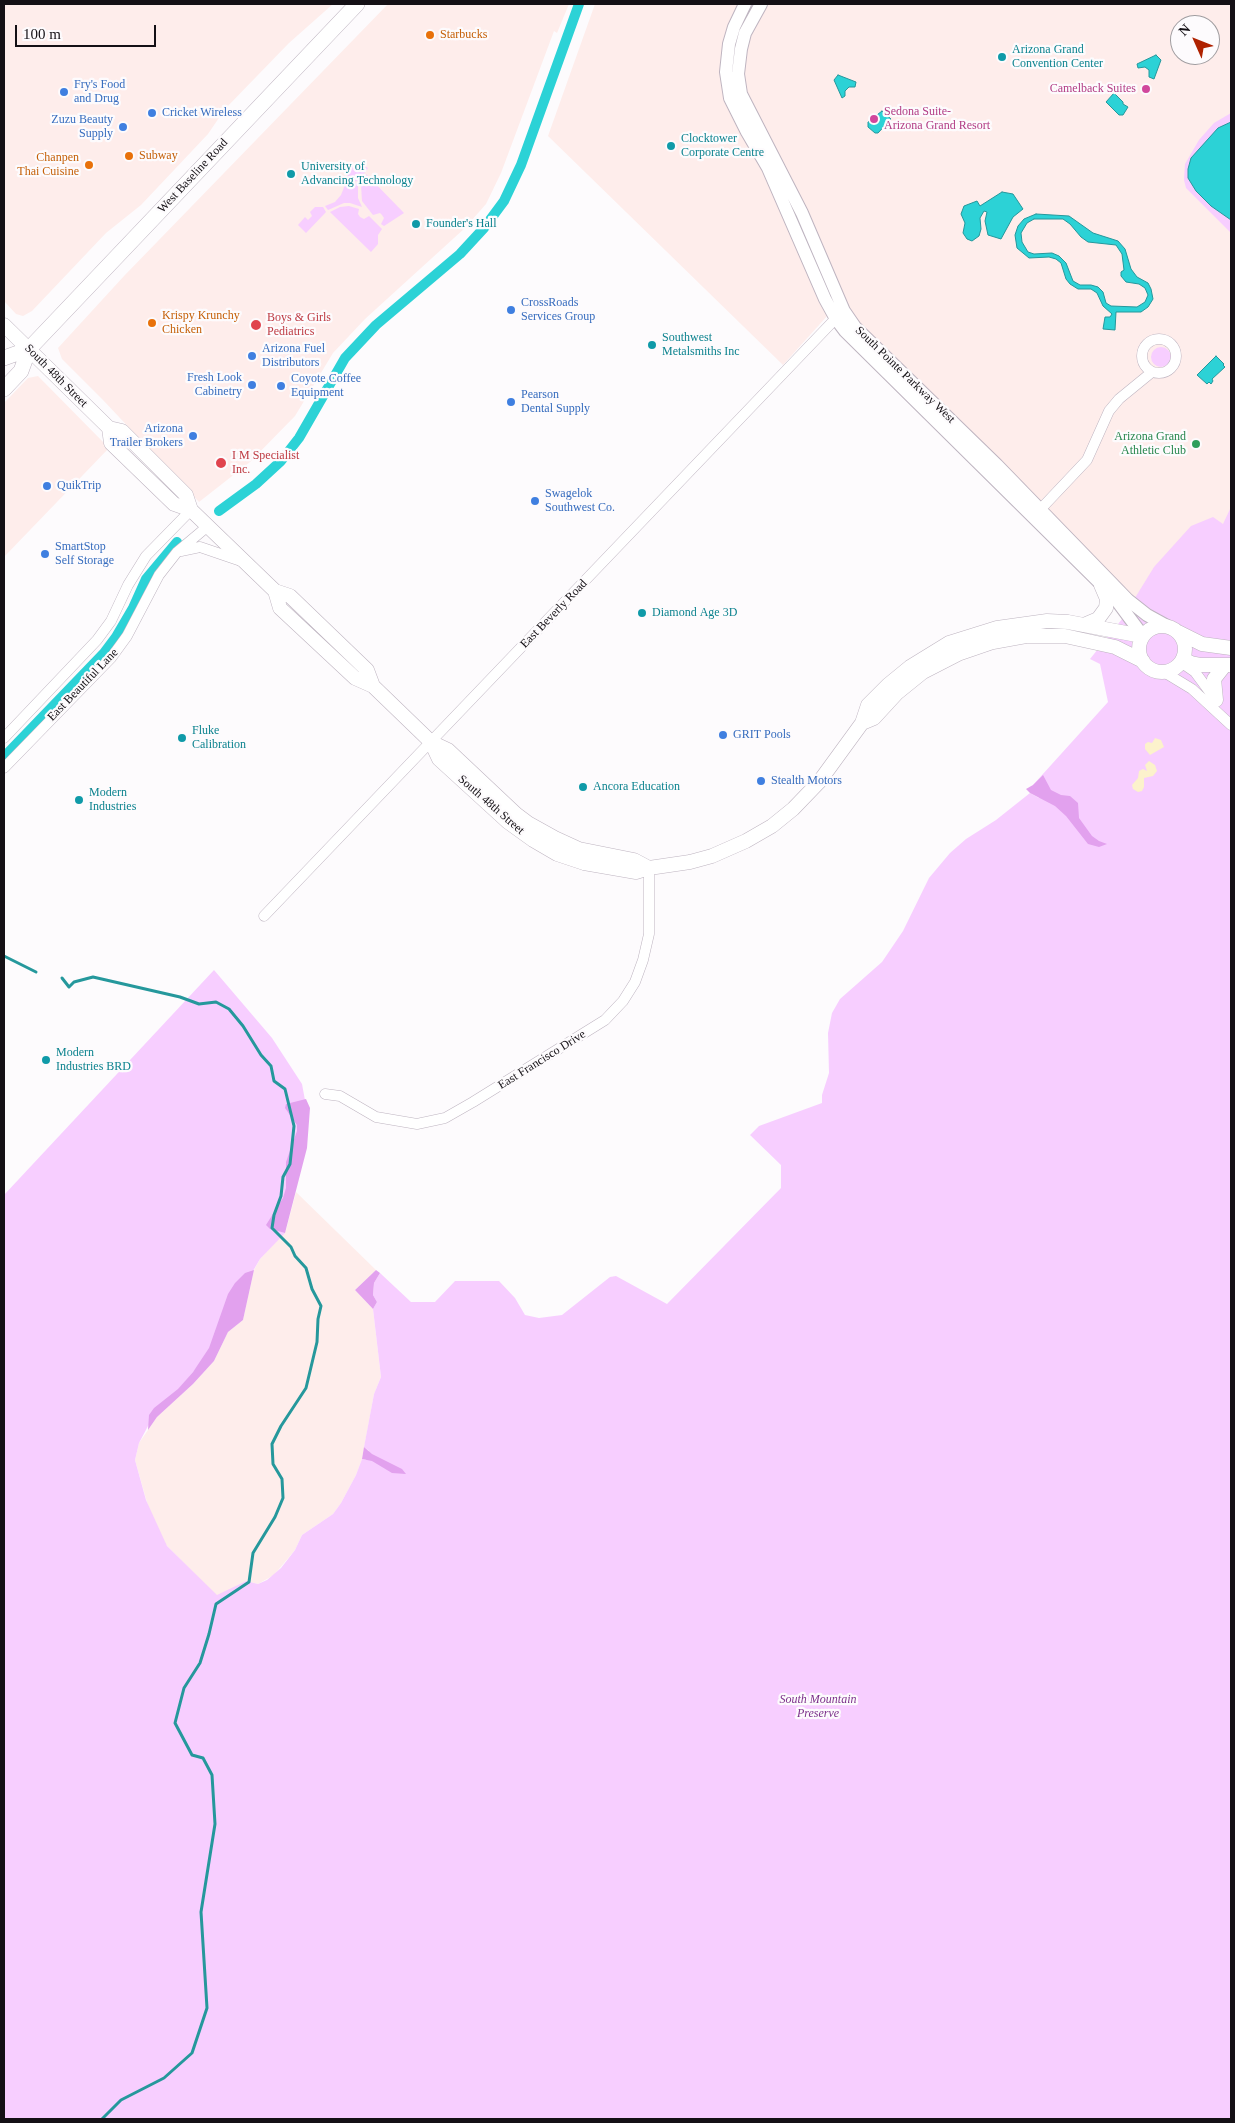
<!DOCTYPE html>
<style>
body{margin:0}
#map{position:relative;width:1235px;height:2123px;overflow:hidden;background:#fdfbfd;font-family:Georgia,serif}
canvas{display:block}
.frame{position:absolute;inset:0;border:5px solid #141015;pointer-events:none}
.north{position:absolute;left:1170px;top:15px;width:50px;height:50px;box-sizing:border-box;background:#fdfbfd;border:1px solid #a09da0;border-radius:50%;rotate:314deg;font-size:14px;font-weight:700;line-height:20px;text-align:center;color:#141015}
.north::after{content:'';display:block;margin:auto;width:18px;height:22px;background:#af2200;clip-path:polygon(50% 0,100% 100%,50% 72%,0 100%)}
.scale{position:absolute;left:15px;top:25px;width:141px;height:22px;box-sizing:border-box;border:2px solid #141015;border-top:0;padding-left:6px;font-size:15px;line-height:18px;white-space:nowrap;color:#141015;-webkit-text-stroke:4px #fdfbfd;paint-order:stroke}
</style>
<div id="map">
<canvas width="1235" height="2123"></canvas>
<div class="frame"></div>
<div class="north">N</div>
<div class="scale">100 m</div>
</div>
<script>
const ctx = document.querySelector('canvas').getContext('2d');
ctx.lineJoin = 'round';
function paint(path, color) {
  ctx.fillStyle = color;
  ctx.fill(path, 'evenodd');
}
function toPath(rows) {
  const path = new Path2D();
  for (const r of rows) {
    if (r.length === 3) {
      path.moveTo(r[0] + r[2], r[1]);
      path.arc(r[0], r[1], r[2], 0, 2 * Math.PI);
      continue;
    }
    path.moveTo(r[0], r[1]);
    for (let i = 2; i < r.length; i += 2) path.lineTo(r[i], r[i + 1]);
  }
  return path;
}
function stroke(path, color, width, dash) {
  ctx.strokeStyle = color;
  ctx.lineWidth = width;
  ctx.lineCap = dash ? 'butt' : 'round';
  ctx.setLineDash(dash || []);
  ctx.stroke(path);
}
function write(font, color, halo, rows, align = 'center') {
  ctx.font = font + ' Georgia,serif';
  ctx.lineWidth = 4.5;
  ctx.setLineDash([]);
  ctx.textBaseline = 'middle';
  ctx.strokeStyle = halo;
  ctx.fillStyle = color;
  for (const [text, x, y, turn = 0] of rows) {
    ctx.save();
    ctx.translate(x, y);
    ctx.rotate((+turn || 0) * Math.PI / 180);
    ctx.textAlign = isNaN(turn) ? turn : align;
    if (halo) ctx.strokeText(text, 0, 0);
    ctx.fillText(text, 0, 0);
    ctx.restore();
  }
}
paint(toPath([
 [4,4,333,4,289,43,225,109,208,134,141,205,106,233,32,311,23,316,16,314,4,301],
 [388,4,569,4,557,33,554,31,501,173,486,204,465,228,365,319,333,353,295,416,250,462,199,502,103,400,62,359,58,348,124,276],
 [595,4,741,4,727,35,764,166,828,315,783,365,548,136],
 [768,4,1231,4,1231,643,1141,607,852,316,745,93,743,52,759,16],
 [1180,25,1210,25,1210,55,1180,55],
 [38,376,109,448,4,557,4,403,28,378],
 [296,1192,376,1270,355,1290,373,1309,381,1377,374,1394,362,1459,356,1475,341,1503,333,1514,302,1535,295,1550,274,1575,258,1584,246,1581,217,1596,165,1544,148,1506,135,1460,139,1443,157,1417,193,1384,214,1361,228,1332,243,1320,254,1270,260,1259,286,1230]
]), '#feedeb');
paint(toPath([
 [1231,113,1231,233,1186,188,1184,180,1185,164,1199,140,1214,123],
 [357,162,368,168,359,181,346,182,349,170],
 [366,174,404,213,384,226,381,224,384,218,382,215,380,213,373,215,362,201,361,185],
 [358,183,358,198,362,207,350,203,344,203,328,210,325,206,335,202,341,195,345,185],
 [349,206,359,209,358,214,360,217,364,219,369,216,382,229,378,235,378,244,371,252,330,212,340,207],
 [315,207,323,207,326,212,306,233,298,225,305,217,308,220,312,216,310,212],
 [1161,357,10],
 [1231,507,1231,2119,4,2119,4,1195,214,970,272,1038,302,1084,307,1111,276,1230,285,1233,260,1259,253,1271,243,1312,148,1426,139,1443,135,1460,146,1500,167,1546,217,1595,246,1581,258,1584,267,1580,281,1568,295,1550,302,1535,333,1514,341,1503,356,1475,362,1459,366,1460,369,1451,364,1447,374,1394,381,1377,373,1309,377,1302,373,1295,374,1283,380,1273,411,1302,435,1302,455,1281,499,1281,515,1298,525,1315,539,1318,562,1315,610,1277,616,1276,667,1304,781,1188,781,1165,750,1135,759,1126,822,1103,822,1095,829,1073,828,1033,832,1013,840,999,882,962,903,931,929,878,950,853,966,839,996,820,1030,793,1039,798,1033,785,1108,702,1100,664,1090,659,1122,619,1154,567,1191,526,1213,517,1223,524]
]), '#f7ceff');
paint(toPath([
 [1043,775,1051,790,1061,795,1070,796,1078,803,1079,818,1092,836,1099,841,1107,844,1099,847,1088,844,1066,816,1055,806,1030,793,1026,789,1033,785],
 [306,1099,310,1108,307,1148,285,1233,270,1229,266,1225,283,1198,286,1188,286,1162,297,1131,297,1125,285,1108,286,1104],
 [254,1270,243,1320,228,1332,214,1361,193,1384,157,1417,148,1430,149,1415,154,1408,178,1389,193,1372,209,1348,228,1294,235,1283,245,1273],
 [376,1270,380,1273,374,1283,373,1295,377,1302,373,1309,355,1290],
 [364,1447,372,1454,402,1469,406,1474,392,1473,372,1461,362,1459]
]), '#e2a1ee');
paint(toPath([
 [1155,738,1161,740,1164,747,1150,755,1145,749,1145,744,1148,742,1152,743],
 [1149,761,1155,765,1157,771,1153,776,1144,778,1144,787,1142,791,1138,792,1133,789,1132,785,1138,778,1139,771,1143,769,1147,771,1145,765]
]), '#fcf2cc');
const water = toPath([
 [1156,55,1161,60,1154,79,1149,77,1149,70,1145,67,1138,68,1137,64,1156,55],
 [838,75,856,82,855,87,849,87,845,91,845,96,842,98,834,80,838,75],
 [1114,93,1123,102,1123,104,1128,107,1123,115,1119,115,1106,102,1114,93],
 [882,111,891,119,878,133,875,133,868,127,868,122,882,111],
 [1231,122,1231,220,1211,206,1196,191,1188,178,1188,169,1191,158,1218,128,1231,122],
 [1002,192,1013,194,1023,209,1013,217,1001,239,988,235,985,221,987,212,984,211,980,218,981,229,979,236,972,241,967,239,963,233,965,223,961,214,964,206,977,201,980,206,1002,192],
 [1036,214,1069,216,1093,233,1118,241,1125,249,1131,269,1137,277,1148,283,1151,289,1153,299,1148,307,1141,312,1116,312,1115,330,1103,329,1105,317,1110,317,1112,314,1103,306,1097,293,1091,289,1078,289,1070,284,1066,279,1061,263,1056,259,1049,257,1029,258,1017,248,1015,235,1018,226,1024,219,1036,214],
 [1034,219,1063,219,1070,224,1081,237,1088,242,1116,245,1122,254,1124,270,1121,272,1121,276,1126,282,1139,284,1145,288,1148,295,1145,302,1137,307,1111,306,1106,303,1103,292,1098,287,1091,285,1080,285,1073,281,1066,263,1059,256,1052,253,1034,254,1028,252,1022,242,1021,233,1027,223,1034,219],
 [1216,356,1224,364,1223,365,1225,367,1212,379,1213,381,1211,384,1209,382,1207,384,1197,375,1216,356]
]);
paint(water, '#2cd2d6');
stroke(water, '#25989c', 1);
stroke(toPath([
 [4,956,36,972],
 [62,978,69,987,74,982,93,977,180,997,199,1004,216,1002,229,1009,243,1026,261,1055,271,1066,274,1081,285,1089,294,1126,290,1164,283,1177,281,1196,274,1215,272,1228,291,1247,295,1256,306,1268,312,1289,321,1306,318,1319,317,1342,306,1388,281,1426,272,1444,273,1464,282,1479,283,1498,275,1517,253,1553,249,1582,216,1604,209,1634,200,1663,184,1688,175,1723,192,1755,203,1758,212,1775,215,1824,201,1912,207,2008,192,2053,164,2078,121,2100,102,2119]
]), '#25989c', 3);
stroke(toPath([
 [219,511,256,484,281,461,299,438,345,358,376,325,460,254,484,228,504,201,521,165,579,4],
 [4,757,104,653,116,637,133,608,146,579,177,542]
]), '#2cd2d6', 10);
const minor = toPath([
 [1159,356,17],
 [1036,514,1087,460,1109,411,1119,399,1152,372],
 [181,551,200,547,241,561],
 [1182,663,1195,672,1215,699],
 [1164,672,1192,689,1231,725],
 [4,738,97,640,111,621,128,585,146,556,191,510],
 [4,768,111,658,127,636,159,575,177,552,208,526],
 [264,916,841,313],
 [325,1094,340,1096,376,1117,417,1124,445,1118,473,1102,605,1020,623,1001,635,982,643,960,649,934,649,868]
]);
const tertiary = toPath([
 [745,4,734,27,729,44,726,72,730,98,747,132,768,168,825,299,836,319,845,331,1114,597,1143,636],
 [761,4,745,33,741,49,738,74,741,94,802,213,844,311,855,327,997,465,1128,600,1147,615,1167,626]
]);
const secondary = toPath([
 [4,325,109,428,122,431,186,495,191,510],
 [109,428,111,443,174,504,191,510,275,591,290,596,367,670,373,686],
 [275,591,280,608,355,678,373,686,431,742,448,750,516,814,528,823,555,838,579,849,634,860,649,868],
 [1084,625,1098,619,1106,608,1107,599,1101,585],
 [1162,649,23],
 [1178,632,1202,644,1231,648],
 [1183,659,1191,663,1201,665,1231,665],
 [1216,700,1214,679,1225,665],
 [862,723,874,718,897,693,923,672,958,654,993,642,1026,636,1065,636,1115,647,1143,661],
 [431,742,439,759,508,822,533,840,557,854,584,863,636,872,649,868,690,862,712,856,746,841,772,826,793,809,819,782,862,723,868,705,888,685,910,667,949,643,997,628,1047,621,1068,622,1142,636]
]);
const primary = toPath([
 [4,358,29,349],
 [4,389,21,371,29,349,357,4]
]);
stroke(minor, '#beb4c0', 11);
stroke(tertiary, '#beb4c0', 14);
stroke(secondary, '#beb4c0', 15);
stroke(primary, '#beb4c0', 16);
stroke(minor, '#fff', 10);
stroke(tertiary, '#fff', 12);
stroke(secondary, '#fff', 14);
stroke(primary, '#fff', 15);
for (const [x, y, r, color] of [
 [430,35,5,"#e8710a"],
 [1002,57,5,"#0f9aa8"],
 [1146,89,5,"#d1479c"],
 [64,92,5,"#3f7fe0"],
 [152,113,5,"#3f7fe0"],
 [874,119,5,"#d1479c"],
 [123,127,5,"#3f7fe0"],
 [671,146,5,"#0f9aa8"],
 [129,156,5,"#e8710a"],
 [89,165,5,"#e8710a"],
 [291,174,5,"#0f9aa8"],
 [416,224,5,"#0f9aa8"],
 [511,310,5,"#3f7fe0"],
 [152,323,5,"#e8710a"],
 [256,325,6,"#e0444e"],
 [652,345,5,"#0f9aa8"],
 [252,356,5,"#3f7fe0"],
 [252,385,5,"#3f7fe0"],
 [281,386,5,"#3f7fe0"],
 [511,402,5,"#3f7fe0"],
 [193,436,5,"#3f7fe0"],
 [1196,444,5,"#2e9e5b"],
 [221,463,6,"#e0444e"],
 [47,486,5,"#3f7fe0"],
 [535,501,5,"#3f7fe0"],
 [45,554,5,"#3f7fe0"],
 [642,613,5,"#0f9aa8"],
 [723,735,5,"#3f7fe0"],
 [182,738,5,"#0f9aa8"],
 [761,781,5,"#3f7fe0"],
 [583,787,5,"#0f9aa8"],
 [79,800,5,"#0f9aa8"],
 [46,1060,5,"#0f9aa8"]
]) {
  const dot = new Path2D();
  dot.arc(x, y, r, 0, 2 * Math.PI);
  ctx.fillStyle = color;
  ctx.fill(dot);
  stroke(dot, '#fdfbfd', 2);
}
write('12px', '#c56008', '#fdfbfd', [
 ["Starbucks",440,35],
 ["Subway",139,156],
 ["Chanpen",79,158,"right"],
 ["Thai Cuisine",79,172,"right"],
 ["Krispy Krunchy",162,316],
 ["Chicken",162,330]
], 'left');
write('12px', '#0d838f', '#fdfbfd', [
 ["Arizona Grand",1012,50],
 ["Convention Center",1012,64],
 ["Clocktower",681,139],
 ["Corporate Centre",681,153],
 ["University of",301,167],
 ["Advancing Technology",301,181],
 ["Founder's Hall",426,224],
 ["Southwest",662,338],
 ["Metalsmiths Inc",662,352],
 ["Diamond Age 3D",652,613],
 ["Fluke",192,731],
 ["Calibration",192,745],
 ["Ancora Education",593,787],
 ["Modern",89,793],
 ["Industries",89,807],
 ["Modern",56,1053],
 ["Industries BRD",56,1067]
], 'left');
write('12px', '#366cbe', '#fdfbfd', [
 ["Fry's Food",74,85],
 ["and Drug",74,99],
 ["Cricket Wireless",162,113],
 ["Zuzu Beauty",113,120,"right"],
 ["Supply",113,134,"right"],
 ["CrossRoads",521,303],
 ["Services Group",521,317],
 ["Arizona Fuel",262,349],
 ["Distributors",262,363],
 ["Fresh Look",242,378,"right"],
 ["Cabinetry",242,392,"right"],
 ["Coyote Coffee",291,379],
 ["Equipment",291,393],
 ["Pearson",521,395],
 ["Dental Supply",521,409],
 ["Arizona",183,429,"right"],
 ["Trailer Brokers",183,443,"right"],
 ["QuikTrip",57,486],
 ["Swagelok",545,494],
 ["Southwest Co.",545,508],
 ["SmartStop",55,547],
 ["Self Storage",55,561],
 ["GRIT Pools",733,735],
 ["Stealth Motors",771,781]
], 'left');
write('12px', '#b23c85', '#fdfbfd', [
 ["Camelback Suites",1136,89],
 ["Sedona Suite-",884,112,"left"],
 ["Arizona Grand Resort",884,126,"left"]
], 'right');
write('12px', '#141015', '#fdfbfd', [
 ["West Baseline Road",193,176,-47],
 ["South Pointe Parkway West",905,375,44],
 ["South 48th Street",56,376,45],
 ["East Beverly Road",554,614,-46],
 ["East Beautiful Lane",83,685,-46],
 ["South 48th Street",491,805,41],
 ["East Francisco Drive",542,1060,-32]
]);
write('12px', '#be3a42', '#fdfbfd', [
 ["Boys & Girls",267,318],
 ["Pediatrics",267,332],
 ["I M Specialist",232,456],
 ["Inc.",232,470]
], 'left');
write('12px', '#27864d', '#fdfbfd', [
 ["Arizona Grand",1186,437],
 ["Athletic Club",1186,451]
], 'right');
write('italic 12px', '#7c308a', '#fdfbfd', [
 ["South Mountain",818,1700],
 ["Preserve",818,1714]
]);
</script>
